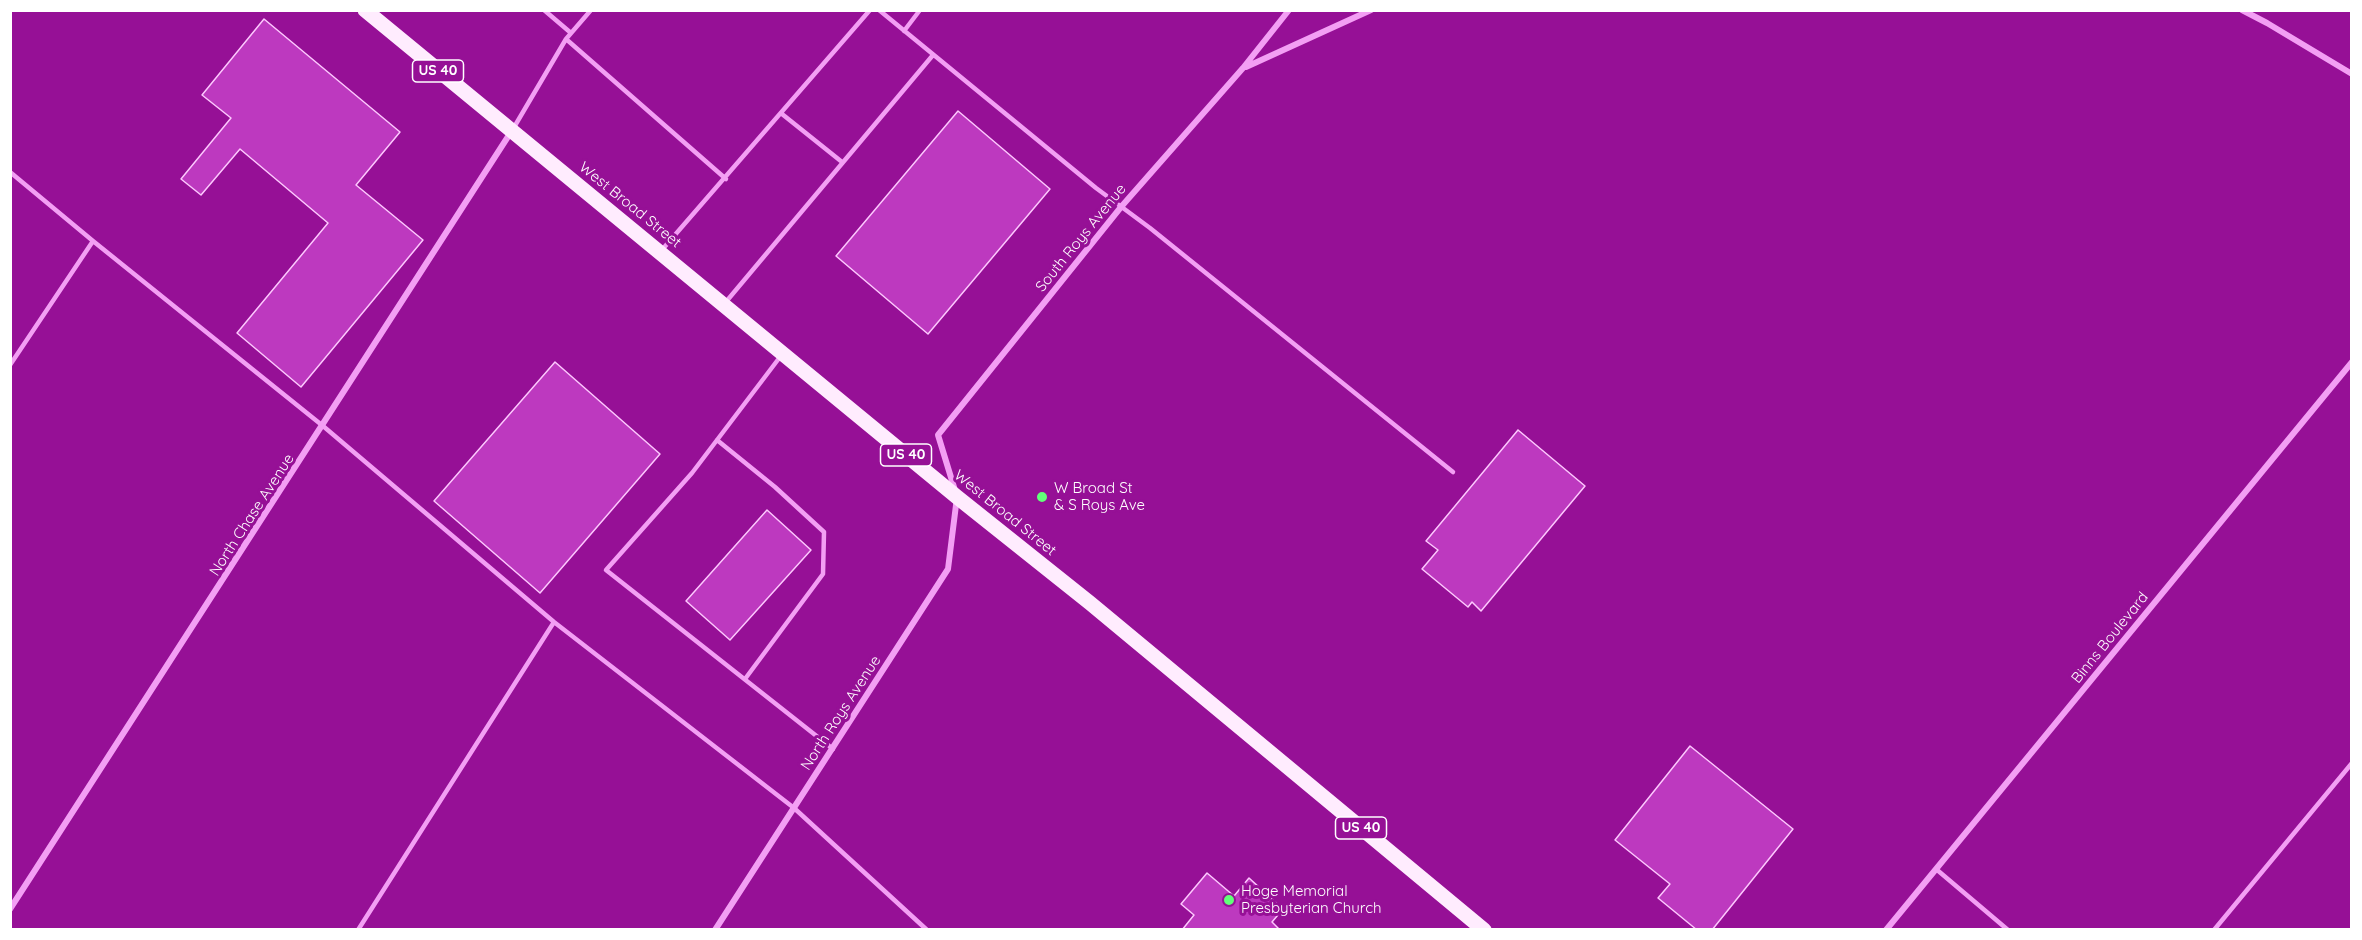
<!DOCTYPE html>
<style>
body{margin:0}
#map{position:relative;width:2362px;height:940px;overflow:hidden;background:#961096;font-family:Quicksand,sans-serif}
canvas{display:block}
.frame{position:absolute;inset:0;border:12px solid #fff;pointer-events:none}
</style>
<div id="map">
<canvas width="2362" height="940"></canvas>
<div class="frame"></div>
</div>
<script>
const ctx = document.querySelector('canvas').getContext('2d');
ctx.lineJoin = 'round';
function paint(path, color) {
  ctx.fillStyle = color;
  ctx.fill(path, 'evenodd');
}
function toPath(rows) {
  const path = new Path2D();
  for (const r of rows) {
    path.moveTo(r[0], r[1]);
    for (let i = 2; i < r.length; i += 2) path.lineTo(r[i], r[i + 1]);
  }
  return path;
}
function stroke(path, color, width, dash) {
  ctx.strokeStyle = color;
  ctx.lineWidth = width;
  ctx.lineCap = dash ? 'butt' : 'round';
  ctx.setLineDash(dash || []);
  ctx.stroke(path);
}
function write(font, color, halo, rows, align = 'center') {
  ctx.font = font + ' Quicksand,sans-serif';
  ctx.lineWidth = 6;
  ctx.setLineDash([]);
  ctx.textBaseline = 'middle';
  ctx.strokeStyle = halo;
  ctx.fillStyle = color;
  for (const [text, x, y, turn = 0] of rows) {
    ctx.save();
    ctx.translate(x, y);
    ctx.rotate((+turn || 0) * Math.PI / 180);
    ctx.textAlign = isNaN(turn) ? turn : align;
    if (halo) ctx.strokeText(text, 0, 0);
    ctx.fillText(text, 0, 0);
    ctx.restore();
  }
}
const building = toPath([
 [264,19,400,132,356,185,423,240,301,387,237,333,328,223,240,149,201,195,181,179,231,118,202,95,264,19],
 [958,111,1050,189,928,334,836,256,958,111],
 [555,362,660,454,540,593,434,501,555,362],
 [1518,430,1585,486,1481,611,1472,602,1468,607,1422,569,1438,550,1426,541,1518,430],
 [767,510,811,550,730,640,686,601,767,510],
 [1690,746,1793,829,1712,930,1697,930,1658,898,1670,884,1615,840,1690,746],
 [1207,873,1234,896,1249,878,1283,909,1272,922,1280,930,1182,930,1194,915,1181,904,1207,873]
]);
paint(building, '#bd39bf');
stroke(building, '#fdc8fe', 1.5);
stroke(toPath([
 [544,10,571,33],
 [879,10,1096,188,1150,228,1453,472],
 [904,31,920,10],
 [566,39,726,179],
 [782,114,842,162],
 [513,129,566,39,591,10],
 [10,172,93,241,323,426,554,622,794,808,927,930],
 [661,251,870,10],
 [725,303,933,55],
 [780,357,692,473,606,570,833,749],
 [10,365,93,241],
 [717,440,775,487,824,532,823,574,745,679],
 [1936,869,2008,930],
 [358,930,554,622],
 [2214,930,2352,763]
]), '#f39ff4', 4.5);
stroke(toPath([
 [2242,10,2267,23,2352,74],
 [1246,67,1371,10],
 [10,909,511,132],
 [715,930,948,569,957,497,938,435,1121,207,1243,68,1289,10],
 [1886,930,2352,362]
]), '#f39ff4', 6);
stroke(toPath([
 [365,10,957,497,1090,603,1484,930]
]), '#ffecfe', 15);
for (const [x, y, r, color] of [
 [1042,497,6,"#62ff79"],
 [1229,900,6,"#62ff79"]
]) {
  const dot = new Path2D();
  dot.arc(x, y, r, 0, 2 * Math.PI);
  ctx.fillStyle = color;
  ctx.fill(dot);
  stroke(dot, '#961096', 2);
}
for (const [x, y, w] of [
 [438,71,51],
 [906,455,51],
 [1361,828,51]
]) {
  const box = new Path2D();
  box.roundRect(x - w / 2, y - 11, w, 22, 4.5);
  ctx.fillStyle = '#961096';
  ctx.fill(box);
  stroke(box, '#fff', 1.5);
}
write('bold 14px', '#fff', null, [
 ["US 40",438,71],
 ["US 40",906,455],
 ["US 40",1361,828]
]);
write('15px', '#fff', '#961096', [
 ["West Broad Street",630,205,39],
 ["South Roys Avenue",1081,238,-51],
 ["West Broad Street",1005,513,39],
 ["North Chase Avenue",252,515,-57],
 ["Binns Boulevard",2110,638,-51],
 ["North Roys Avenue",841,713,-57]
]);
write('15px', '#fff', '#961096', [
 ["W Broad St",1054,488],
 ["& S Roys Ave",1054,505],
 ["Hoge Memorial",1241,891],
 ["Presbyterian Church",1241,908]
], 'left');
</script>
